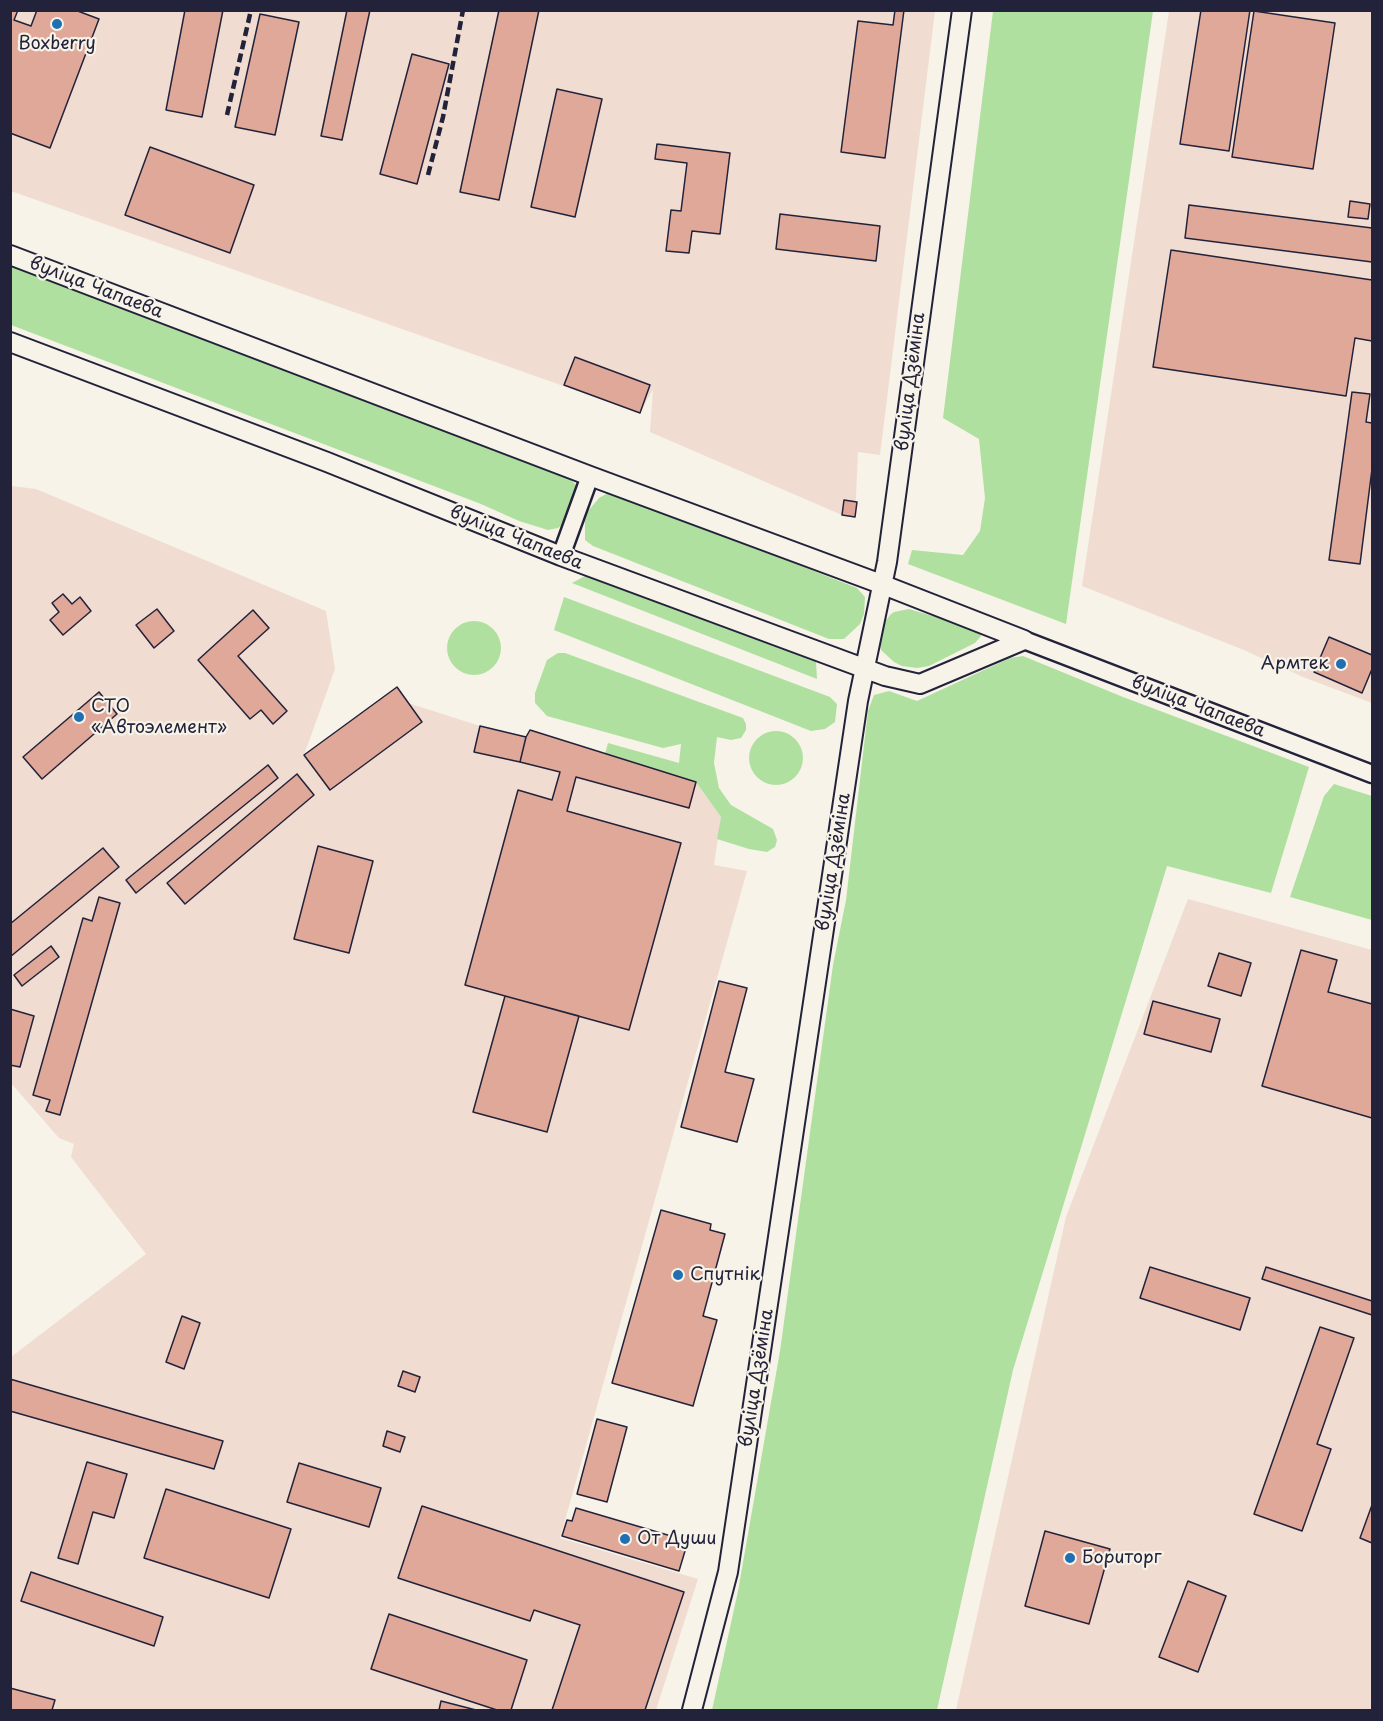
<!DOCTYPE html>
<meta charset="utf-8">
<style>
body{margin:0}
#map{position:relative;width:1383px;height:1721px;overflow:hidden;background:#f7f3e8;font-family:"Playpen Sans",sans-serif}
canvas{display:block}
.frame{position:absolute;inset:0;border:12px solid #22223b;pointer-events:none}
</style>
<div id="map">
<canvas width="1383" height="1721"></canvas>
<div class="frame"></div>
</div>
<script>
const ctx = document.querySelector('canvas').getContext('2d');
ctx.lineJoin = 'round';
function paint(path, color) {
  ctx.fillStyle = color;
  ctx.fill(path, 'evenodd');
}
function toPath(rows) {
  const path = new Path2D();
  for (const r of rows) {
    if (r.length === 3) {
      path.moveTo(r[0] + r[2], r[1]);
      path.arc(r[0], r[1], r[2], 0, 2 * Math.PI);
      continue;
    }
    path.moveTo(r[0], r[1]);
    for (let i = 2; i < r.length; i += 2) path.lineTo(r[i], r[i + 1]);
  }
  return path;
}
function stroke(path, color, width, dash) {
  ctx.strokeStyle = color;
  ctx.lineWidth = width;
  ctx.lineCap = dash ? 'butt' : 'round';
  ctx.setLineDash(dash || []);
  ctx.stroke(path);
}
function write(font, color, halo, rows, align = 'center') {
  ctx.font = font + ' "Playpen Sans",sans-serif';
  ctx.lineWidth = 4.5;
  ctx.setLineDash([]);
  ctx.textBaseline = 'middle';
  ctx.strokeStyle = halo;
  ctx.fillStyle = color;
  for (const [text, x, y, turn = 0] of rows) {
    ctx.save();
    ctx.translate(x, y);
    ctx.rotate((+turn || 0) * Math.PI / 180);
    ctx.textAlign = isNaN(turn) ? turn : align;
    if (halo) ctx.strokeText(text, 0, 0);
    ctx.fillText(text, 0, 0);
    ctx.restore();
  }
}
paint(toPath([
 [11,11,935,11,880,455,858,452,855,517,842,515,650,432,653,389,640,413,11,191],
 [1169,11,1372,11,1372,703,1303,677,1244,650,1082,586],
 [11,486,36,489,326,611,335,669,304,755,397,687,408,703,480,726,525,737,530,730,696,782,721,817,714,865,747,871,560,1538,698,1579,656,1710,11,1710,11,1357,146,1254,71,1157,74,1144,59,1138,11,1083],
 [1188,899,1372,950,1372,1710,956,1710,1066,1217]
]), '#f0dcd0');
paint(toPath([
 [993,11,1153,11,1066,624,908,564,912,550,963,555,980,531,985,498,979,439,943,418],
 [10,265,569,478,576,485,576,497,565,523,558,528,548,530,519,521,481,504,11,325],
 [608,493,621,495,857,588,865,597,864,614,860,624,844,639,829,639,593,546,585,540,585,521,589,510,599,498],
 [585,576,816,662,817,679,572,583],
 [564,597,830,697,837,704,835,722,825,729,811,731,554,630],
 [909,609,946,620,980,633,981,636,975,643,929,666,917,668,902,666,894,662,881,650,880,643,882,626,890,615,894,612],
 [474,648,27],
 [558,653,565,653,743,718,746,724,746,730,741,738,731,740,717,737,714,763,719,788,731,805,773,829,777,840,775,847,767,852,749,849,717,839,721,817,696,782,605,754,608,743,679,763,681,744,663,748,547,716,535,703,535,693,547,660],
 [1023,656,1123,697,1309,767,1271,893,1167,866,1013,1370,937,1710,712,1710,738,1591,780,1351,833,965,846,900,868,711,874,695,889,691,917,701,1010,658],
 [776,758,27],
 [1334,784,1372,796,1372,920,1290,897,1324,796]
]), '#afe0a0');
const building = toPath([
 [10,10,18,10,14,20,31,26,37,10,75,10,99,19,50,148,10,133,10,10],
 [185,10,223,10,202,117,166,110,185,10],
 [347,10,370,10,342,140,321,136,347,10],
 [499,10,539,10,499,200,460,192,499,10],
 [895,10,904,10,885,158,841,152,858,21,893,25,895,10],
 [1201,10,1250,10,1229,151,1180,144,1201,10],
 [1254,11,1335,23,1313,169,1232,157,1254,11],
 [260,14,299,22,275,135,235,127,260,14],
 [412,54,449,64,417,184,380,174,412,54],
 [557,89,602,99,575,217,531,207,557,89],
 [657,144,730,153,720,234,692,231,689,253,666,251,671,210,681,211,687,163,655,159,657,144],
 [150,147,254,185,230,253,125,215,150,147],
 [1350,201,1370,204,1368,219,1348,217,1350,201],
 [1189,205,1372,228,1372,262,1185,238,1189,205],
 [780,214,880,226,876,261,776,249,780,214],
 [1171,250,1372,280,1372,341,1355,338,1346,396,1153,367,1171,250],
 [575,357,650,385,640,413,564,385,575,357],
 [1352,392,1370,394,1366,422,1372,423,1372,469,1360,564,1329,560,1352,392],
 [844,500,857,502,855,517,842,515,844,500],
 [63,594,72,604,80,597,91,611,63,635,50,620,59,612,52,603,63,594],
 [157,609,174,631,154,648,136,625,157,609],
 [253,610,269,628,238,656,287,711,273,724,261,710,250,719,198,660,253,610],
 [1329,637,1372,655,1372,669,1362,693,1314,672,1329,637],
 [397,687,422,722,330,790,304,755,397,687],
 [99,692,117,714,42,779,23,757,99,692],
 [480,726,526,737,520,762,474,752,480,726],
 [530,730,696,782,689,808,576,777,567,811,681,843,629,1030,465,985,518,790,552,800,560,772,520,762,526,737,530,730],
 [268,765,278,778,136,893,126,880,268,765],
 [297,774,314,795,185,904,167,883,297,774],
 [318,846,373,861,349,953,294,939,318,846],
 [103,848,119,867,10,957,10,924,103,848],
 [99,897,120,903,60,1115,46,1111,50,1100,33,1095,83,918,92,921,99,897],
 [51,946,59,957,22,986,14,975,51,946],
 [1301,950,1337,960,1328,992,1372,1004,1372,1118,1262,1086,1301,950],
 [1219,953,1251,963,1241,996,1208,986,1219,953],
 [719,981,747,988,725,1072,754,1079,737,1142,681,1127,719,981],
 [505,996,579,1016,547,1132,473,1112,505,996],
 [1153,1001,1220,1019,1211,1052,1144,1034,1153,1001],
 [10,1009,34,1016,20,1067,10,1065,10,1009],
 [661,1210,711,1224,710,1230,725,1234,703,1316,717,1320,693,1406,612,1383,661,1210],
 [1150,1267,1250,1298,1240,1330,1140,1298,1150,1267],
 [1266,1267,1372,1301,1372,1315,1262,1279,1266,1267],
 [182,1316,200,1323,184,1369,166,1362,182,1316],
 [1320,1327,1354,1338,1317,1444,1331,1449,1302,1531,1254,1514,1320,1327],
 [403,1371,420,1377,415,1392,398,1386,403,1371],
 [10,1379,223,1441,214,1469,10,1411,10,1379],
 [597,1419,627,1427,607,1502,577,1494,597,1419],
 [387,1431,405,1437,400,1452,383,1446,387,1431],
 [87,1462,127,1474,114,1518,93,1512,78,1564,58,1558,87,1462],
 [299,1463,381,1488,369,1527,287,1502,299,1463],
 [166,1489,291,1529,269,1598,144,1558,166,1489],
 [1372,1505,1372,1543,1360,1538,1372,1505],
 [422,1506,684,1592,645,1710,552,1710,580,1625,534,1610,530,1621,398,1578,422,1506],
 [576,1508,688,1541,679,1571,562,1536,567,1520,572,1521,576,1508],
 [1045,1531,1110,1549,1089,1624,1025,1606,1045,1531],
 [31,1572,163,1617,154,1646,21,1601,31,1572],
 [1188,1581,1226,1596,1198,1672,1159,1657,1188,1581],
 [389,1614,527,1660,511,1710,497,1710,371,1669,389,1614],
 [10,1688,55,1700,52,1710,10,1710,10,1688],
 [441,1701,476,1710,439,1710,441,1701]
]);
paint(building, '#e0a898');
stroke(building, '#22223b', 1.5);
const tertiary = toPath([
 [561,556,590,476],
 [1024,640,1372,774]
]);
const secondary = toPath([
 [10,255,590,476,881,584,1024,640],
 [10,342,327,462,561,556,885,676,920,684,1024,640],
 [692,1710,728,1572,858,701,887,562,962,10]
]);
stroke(tertiary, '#22223b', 21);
stroke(secondary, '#22223b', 22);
stroke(tertiary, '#f7f3e8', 16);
stroke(secondary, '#f7f3e8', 18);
stroke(toPath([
 [227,115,251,10],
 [428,175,443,117,463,10]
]), '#22223b', 4.5, [9, 4.5]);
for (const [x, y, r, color] of [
 [57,24,6,"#1f6fb2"],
 [1341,664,6,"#1f6fb2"],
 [79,717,6,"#1f6fb2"],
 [678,1275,6,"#1f6fb2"],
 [625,1539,6,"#1f6fb2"],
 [1070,1558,6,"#1f6fb2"]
]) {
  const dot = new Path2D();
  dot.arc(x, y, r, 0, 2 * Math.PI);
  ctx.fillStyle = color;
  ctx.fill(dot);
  stroke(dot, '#f7f3e8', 2);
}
write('18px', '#22223b', '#f7f3e8', [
 ["Boxberry",57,44,"center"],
 ["Армтек",1329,664,"right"],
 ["СТО",91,707],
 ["«Автоэлемент»",91,728],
 ["Спутнік",690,1275],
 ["От Души",637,1539],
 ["Бориторг",1082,1558]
], 'left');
write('18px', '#22223b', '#f7f3e8', [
 ["вуліца Чапаева",96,288,21],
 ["вуліца Дзёміна",911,382,-83],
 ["вуліца Чапаева",516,538,22],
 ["вуліца Чапаева",1198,707,21],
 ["вуліца Дзёміна",834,862,-81],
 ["вуліца Дзёміна",757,1378,-81]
]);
</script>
